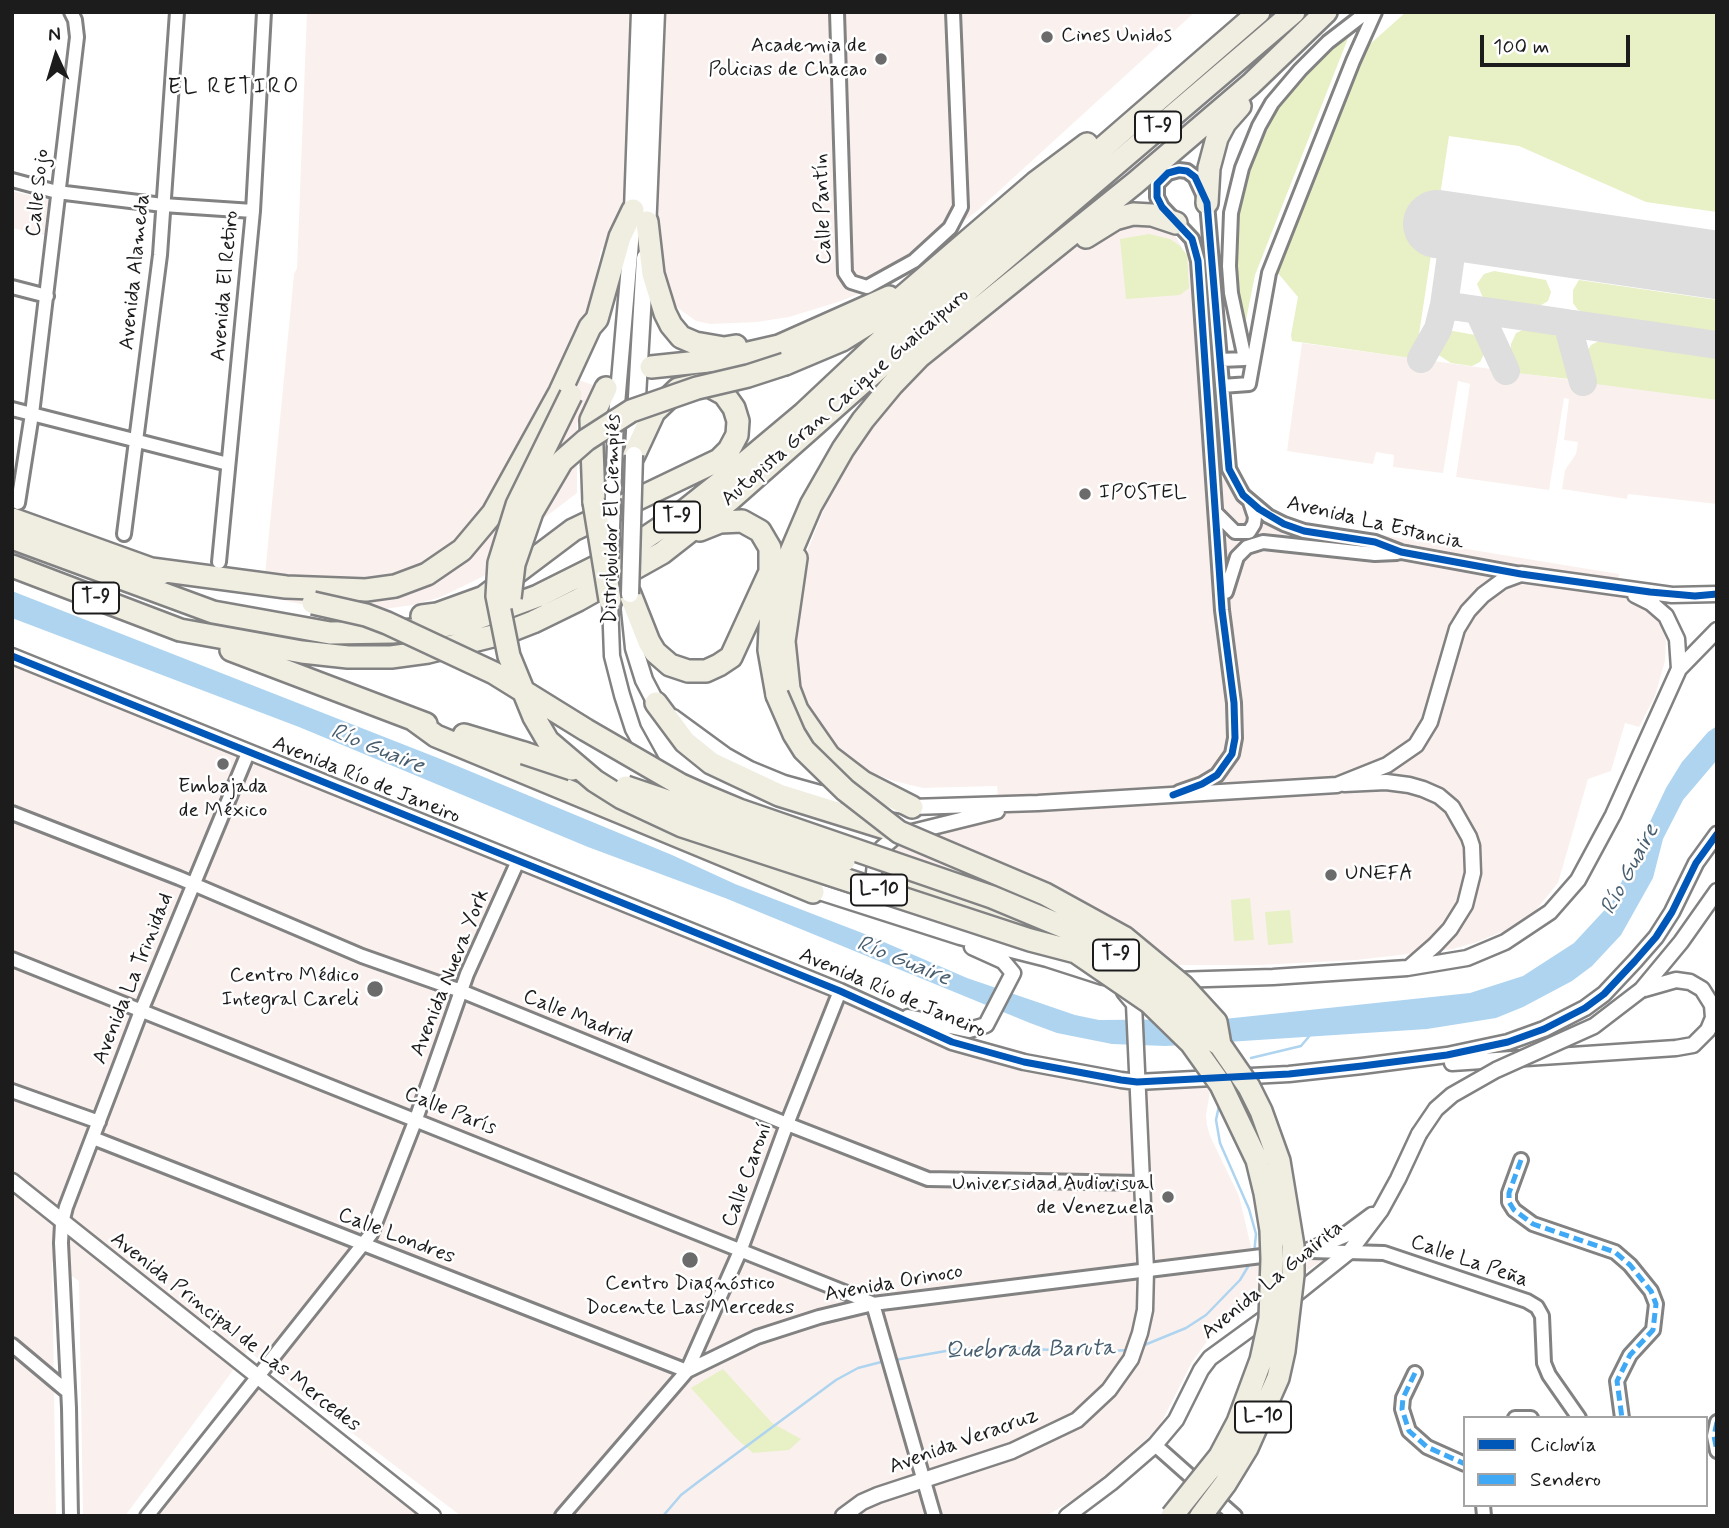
<!DOCTYPE html>
<meta charset="utf-8">
<style>
body{margin:0}
#map{position:relative;width:1729px;height:1528px;overflow:hidden;background:#fff;font-family:Mynerve,sans-serif}
canvas{display:block}
.frame{position:absolute;inset:0;border:14px solid #1c1c1c;pointer-events:none}
.legend{position:absolute;left:1463px;top:1416px;width:245px;height:91px;box-sizing:border-box;background:#fff;border:2px solid #a4a4a4;margin:0;padding:9px 12px;list-style:none;font-size:21px;color:#1c1c1c}
.legend li{display:flex;align-items:center;gap:14px;height:35px}
.legend b{width:35px;border:2px solid #a4a4a4}
.north{position:absolute;left:21px;top:21px;width:70px;height:70px;-webkit-text-stroke:5px #fff;paint-order:stroke;rotate:356deg;font-size:19px;font-weight:700;line-height:28px;text-align:center;color:#1c1c1c}
.north::after{content:'';display:block;margin:auto;width:24px;height:32px;background:#1c1c1c;clip-path:polygon(50% 0,100% 100%,50% 72%,0 100%)}
.scale{position:absolute;left:1480px;top:35px;width:150px;height:32px;box-sizing:border-box;border:4px solid #1c1c1c;border-top:0;padding-left:9px;font-size:21px;line-height:24px;white-space:nowrap;color:#1c1c1c;-webkit-text-stroke:5px #fff;paint-order:stroke}
</style>
<div id="map">
<canvas width="1729" height="1528"></canvas>
<div class="frame"></div>
<ul class="legend">
<li><b style="height:9px;background:#0057b8"></b>Ciclovía</li>
<li><b style="height:9px;background:#3fa9f5"></b>Sendero</li>
</ul>
<div class="north">N</div>
<div class="scale">100 m</div>
</div>
<script>
const ctx = document.querySelector('canvas').getContext('2d');
ctx.lineJoin = 'round';
function paint(path, color) {
  ctx.fillStyle = color;
  ctx.fill(path, 'evenodd');
}
function toPath(rows) {
  const path = new Path2D();
  for (const r of rows) {
    path.moveTo(r[0], r[1]);
    for (let i = 2; i < r.length; i += 2) path.lineTo(r[i], r[i + 1]);
  }
  return path;
}
function stroke(path, color, width, dash) {
  ctx.strokeStyle = color;
  ctx.lineWidth = width;
  ctx.lineCap = dash ? 'butt' : 'round';
  ctx.setLineDash(dash || []);
  ctx.stroke(path);
}
function write(font, color, halo, rows, align = 'center') {
  ctx.font = font + ' Mynerve,sans-serif';
  ctx.lineWidth = 5;
  ctx.setLineDash([]);
  ctx.textBaseline = 'middle';
  ctx.strokeStyle = halo;
  ctx.fillStyle = color;
  for (const [text, x, y, turn = 0] of rows) {
    ctx.save();
    ctx.translate(x, y);
    ctx.rotate((+turn || 0) * Math.PI / 180);
    ctx.textAlign = isNaN(turn) ? turn : align;
    if (halo) ctx.strokeText(text, 0, 0);
    ctx.fillText(text, 0, 0);
    ctx.restore();
  }
}
paint(toPath([
 [307,12,1195,12,977,211,889,277,861,293,838,302,789,317,757,322,710,324,696,321,671,303,664,292,658,244,601,249,590,311,564,375,593,385,577,424,577,493,527,531,484,576,441,597,413,605,377,610,324,609,263,596,294,274,297,268],
 [12,191,54,201,46,235,12,228],
 [1128,217,1168,229,1176,237,1187,257,1220,254,1231,442,1238,469,1244,481,1268,508,1277,515,1296,521,1619,574,1616,594,1643,605,1661,625,1666,640,1665,661,1655,696,1639,727,1625,723,1611,771,1588,779,1558,883,1535,911,1504,931,1477,942,1453,949,1356,960,1260,965,1173,965,893,853,905,835,999,809,997,786,923,788,894,781,872,773,845,754,834,744,806,702,798,684,792,649,801,567,826,504,869,429,892,399,914,376,1087,238],
 [1302,343,1717,400,1717,504,1628,494,1627,499,1562,489,1565,470,1576,454,1578,442,1564,440,1569,399,1564,398,1549,490,1456,477,1470,384,1458,381,1443,473,1393,467,1394,455,1376,452,1373,464,1287,451],
 [12,661,648,920,965,1054,995,1063,1056,1074,1212,1080,1206,1115,1207,1125,1210,1136,1239,1196,1253,1255,1331,1255,1258,1302,1211,1336,1192,1362,1158,1429,1096,1483,1071,1501,1046,1516,461,1516,289,1385,248,1350,125,1516,83,1516,79,1281,52,1262,56,1516,12,1516],
 [255,1386,260,1386,422,1516,151,1516]
]), '#faf1ee');
paint(toPath([
 [1406,12,1717,12,1717,212,1646,202,1519,146,1449,136,1416,354,1411,358,1292,341,1291,335,1298,297,1277,272,1325,148,1369,45],
 [1354,23,1255,275,1245,325,1233,290,1231,232,1247,172,1285,94],
 [1149,234,1170,239,1180,246,1187,255,1189,288,1180,295,1126,299,1120,239],
 [1494,271,1546,280,1551,292,1548,301,1538,307,1484,300,1477,284,1484,274],
 [1579,280,1717,300,1717,333,1586,313,1578,310,1573,303,1573,290],
 [1527,328,1546,330,1558,337,1564,350,1570,374,1569,379,1517,373,1511,354,1511,344,1516,333],
 [1453,331,1475,335,1481,339,1485,352,1480,362,1472,366,1451,363,1437,354,1437,344,1446,333],
 [1601,340,1717,356,1717,400,1596,384,1592,380,1588,350,1591,345],
 [1250,898,1254,940,1234,941,1231,900],
 [1290,910,1293,943,1268,945,1265,912],
 [723,1369,772,1423,801,1439,789,1450,753,1453,735,1437,691,1388]
]), '#e8f0c5');
paint(toPath([
 [12,591,438,758,672,855,735,884,870,936,967,978,1075,1015,1099,1020,1224,1019,1470,993,1523,976,1574,943,1612,902,1666,788,1682,762,1708,732,1717,726,1717,760,1683,800,1663,839,1653,878,1621,935,1592,966,1572,981,1523,1007,1496,1018,1427,1029,1166,1046,1112,1044,1057,1033,1030,1023,725,898,588,847,299,727,12,618]
]), '#aed4f0');
stroke(toPath([
 [1251,1058,1301,1046,1311,1034],
 [1220,1101,1216,1120,1220,1143,1249,1209,1256,1234,1254,1254],
 [1142,1346,1186,1328,1206,1315,1240,1280,1252,1260],
 [895,1360,957,1349,989,1347,1097,1352,1128,1350],
 [663,1516,681,1495,698,1482,836,1380,858,1368,885,1361]
]), '#aed4f0', 2.5);
stroke(toPath([
 [1455,227,1444,305,1717,345],
 [1478,310,1506,371],
 [1567,323,1583,382],
 [1421,359,1438,329,1444,305]
]), '#dedede', 28);
stroke(toPath([
 [1437,224,1717,265]
]), '#dedede', 68);
const minor = toPath([
 [837,12,845,273,851,282,867,287,914,261,950,228,961,207,953,12],
 [12,180,57,192,163,205,253,211],
 [12,287,47,296],
 [1220,360,1245,359,1231,293,1229,266,1231,213,1242,168,1259,126,1272,103,1300,70,1328,42,1367,12],
 [1222,386,1249,384,1269,273,1353,61,1375,12],
 [12,409,228,464],
 [18,503,32,414,77,37,75,20,71,12],
 [1217,514,1235,532,1249,532,1254,524,1255,517,1250,502],
 [124,534,160,255,177,12],
 [219,562,253,211,264,12],
 [1226,592,1237,557,1247,547,1263,542,1375,554,1397,553],
 [1179,792,1202,784,1217,775,1232,754,1235,738,1234,703,1222,610,1198,261,1192,239,1162,207,1157,197,1157,184,1168,173,1179,170,1187,171,1195,177,1207,203,1229,469,1243,495,1268,516,1284,524,1304,531,1375,542,1401,552,1521,574],
 [12,813,179,878,362,956,461,991,787,1124,928,1179,1142,1183],
 [12,959,872,1303],
 [12,1091,99,1122],
 [93,1138,687,1371],
 [1521,1160,1509,1193,1509,1202,1514,1210,1533,1224,1615,1252,1630,1265,1651,1291,1656,1304,1653,1330,1630,1355,1617,1381,1622,1418],
 [1310,1251,1384,1253,1527,1301,1537,1307,1542,1316,1544,1363,1549,1375,1579,1418],
 [873,1304,934,1516],
 [12,1345,68,1392],
 [687,1371,741,1249,787,1124,840,991],
 [1415,1373,1403,1398,1402,1409,1409,1431,1427,1447,1465,1464],
 [1515,1418,1531,1418],
 [1717,1422,1714,1436,1717,1451],
 [1155,1445,1235,1516],
 [1483,1505,1484,1516],
 [71,1516,69,1408,61,1243,62,1223,66,1207,141,1011,248,753],
 [147,1516,371,1234,416,1119,467,974,518,861],
 [562,1516,687,1371,757,1337,819,1317,873,1304,1278,1254]
]);
const tertiary = toPath([
 [613,498,616,416,633,219],
 [1635,595,1651,603,1666,616,1677,639,1679,669],
 [610,600,612,656,622,695,633,729,654,767],
 [12,656,840,991,952,1042,1024,1062,1121,1080,1137,1082,1289,1074,1362,1066,1447,1055,1508,1042,1544,1029,1585,1008,1604,994,1635,961,1656,937,1672,912,1696,863,1717,834],
 [673,717,725,755,750,769,784,783,820,793,912,807,1038,803,1337,785,1387,765,1416,745,1430,722,1457,629,1468,611,1483,595,1502,581,1521,574,1672,595,1717,594],
 [1344,784,1386,782,1409,785,1423,789,1439,796,1452,807,1469,837,1472,846,1473,873,1465,905,1450,929,1435,945,1411,966],
 [807,888,960,937,1047,959,1103,977],
 [878,895,873,883,875,863,882,848,896,836,997,811],
 [1175,980,1273,977,1407,968,1467,958,1505,942,1550,912,1578,880,1613,815,1679,669,1717,630],
 [1642,989,1681,942,1717,891],
 [908,1017,969,1030,986,1025,1013,973,1003,961,972,947],
 [1452,1063,1676,1048,1693,1045,1708,1030,1713,1018,1712,1005,1702,989,1690,982,1676,980,1641,990],
 [12,1181,433,1516],
 [1307,1251,1345,1235,1372,1215],
 [843,1516,862,1502,878,1495,1012,1451,1077,1420,1109,1390,1131,1359,1140,1333,1145,1310,1146,1270,1134,1004,1124,992],
 [1067,1516,1111,1483,1155,1445,1176,1420,1201,1370,1210,1358,1280,1307,1350,1251,1381,1210,1398,1179,1419,1134]
]);
const secondary = toPath([
 [633,210,640,12],
 [647,232,656,12],
 [634,449,645,258],
 [630,609,634,648,644,680,656,703]
]);
const motorway = toPath([
 [1207,203,1209,168,1217,138,1225,123,1240,106],
 [647,222,653,274,665,313,671,325,681,337,695,343,724,348,736,346],
 [1086,237,1115,219,1133,214,1152,215,1176,223],
 [785,364,842,340,879,317,1035,183,1087,144],
 [651,367,718,360,779,346,889,297],
 [594,502,591,420,606,388],
 [12,519,162,573],
 [12,538,213,612,330,633,392,632,433,628,470,621,538,596,620,555,678,516,736,470,804,413,887,335,1259,12],
 [796,558,784,641,789,689,797,710,829,756,863,782,912,807],
 [12,566,180,630,302,652,348,657,391,657,428,652,505,633,533,622,578,600,662,553,731,499,938,316,1294,12],
 [151,569,286,587,366,590,395,586,427,574,462,550,493,513,560,392,590,327,597,319,620,237,633,210],
 [630,594,649,642,655,652,670,665,688,671,706,671,719,665,731,657,770,572,770,548,760,531,742,521,720,522,700,530],
 [422,616,437,614,484,597,573,530,719,460,729,450,737,435,738,421,734,408,724,394,711,387,697,385,678,389,654,412,634,455],
 [231,650,426,724],
 [777,695,769,650,771,608,776,587,811,505,843,449,863,420,892,385,920,356,1135,183,1251,84,1326,12],
 [656,703,685,742,711,763,779,795,898,832],
 [414,720,436,736,813,892],
 [464,735,524,753],
 [909,884,1035,928,1069,948]
]);
stroke(minor, '#828282', 18);
stroke(tertiary, '#828282', 19);
stroke(secondary, '#828282', 21);
stroke(motorway, '#828282', 26);
stroke(minor, '#fff', 12);
stroke(tertiary, '#fff', 14);
stroke(secondary, '#fff', 16);
stroke(motorway, '#f0ede1', 21);
const tertiaryBridge = toPath([
 [611,559,613,498],
 [1419,1134,1436,1109,1452,1095,1496,1070,1594,1026,1641,990]
]);
const secondaryBridge = toPath([
 [630,594,634,455]
]);
const motorwayBridge = toPath([
 [571,395,517,505,499,563,497,596,509,656,534,717,548,741,595,781,622,798,682,826,1030,940,1076,952,1149,1002,1191,1043,1221,1085,1257,1160,1265,1193,1271,1230,1272,1259,1270,1319,1261,1360,1238,1422,1220,1456,1172,1516],
 [594,502,610,600],
 [510,598,514,564,532,512,562,461,586,440,631,411,697,388,748,376,785,364],
 [313,603,366,615,387,623,494,673,586,730,681,785,708,797,739,810,992,897,1076,932,1144,974,1174,1001,1202,1033,1220,1045,1249,1087,1261,1111,1279,1161,1293,1246,1293,1275,1284,1351,1278,1378,1247,1448,1225,1484,1201,1516],
 [777,695,794,734,804,750,845,790,899,832,1045,894,1125,938,1183,986,1216,1022,1220,1045],
 [524,753,572,769],
 [626,787,844,861]
]);
stroke(tertiaryBridge, '#828282', 19, []);
stroke(secondaryBridge, '#828282', 21, []);
stroke(motorwayBridge, '#828282', 26, []);
stroke(tertiaryBridge, '#fff', 14);
stroke(secondaryBridge, '#fff', 16);
stroke(motorwayBridge, '#f0ede1', 21);
stroke(toPath([
 [1521,1160,1509,1193,1509,1202,1514,1210,1533,1224,1615,1252,1630,1265,1651,1291,1656,1304,1653,1330,1630,1355,1617,1381,1622,1418],
 [1415,1373,1403,1398,1402,1409,1409,1431,1427,1447,1465,1464],
 [1717,1422,1714,1436,1717,1451]
]), '#3fa9f5', 5, [10, 5]);
stroke(toPath([
 [12,656,840,991,952,1042,1024,1062,1121,1080,1137,1082,1289,1074,1362,1066,1447,1055,1508,1042,1544,1029,1585,1008,1604,994,1635,961,1656,937,1672,912,1696,863,1717,834],
 [1173,795,1202,784,1217,775,1232,754,1235,738,1234,703,1222,610,1198,261,1192,239,1162,207,1157,197,1157,184,1168,173,1179,170,1187,171,1195,177,1207,203,1229,469,1243,495,1259,509,1284,524,1304,531,1375,542,1401,552,1521,574,1650,592,1695,596,1717,594]
]), '#0057b8', 7);
for (const [x, y, r, color] of [
 [1047,37,7,"#6b6b6b"],
 [881,59,7,"#6b6b6b"],
 [1085,494,7,"#6b6b6b"],
 [223,764,7,"#6b6b6b"],
 [1331,875,7,"#6b6b6b"],
 [375,989,9,"#6b6b6b"],
 [1168,1197,7,"#6b6b6b"],
 [690,1260,9,"#6b6b6b"]
]) {
  const dot = new Path2D();
  dot.arc(x, y, r, 0, 2 * Math.PI);
  ctx.fillStyle = color;
  ctx.fill(dot);
  stroke(dot, '#fff', 2.5);
}
for (const [x, y, w] of [
 [1158,127,46],
 [677,517,46],
 [96,598,46],
 [879,890,56],
 [1116,955,46],
 [1263,1417,56]
]) {
  const box = new Path2D();
  box.roundRect(x - w / 2, y - 15.5, w, 31, 5);
  ctx.fillStyle = '#fff';
  ctx.fill(box);
  stroke(box, '#1c1c1c', 2);
}
write('bold 19px', '#1c1c1c', null, [
 ["T-9",1158,127],
 ["T-9",677,517],
 ["T-9",96,598],
 ["L-10",879,890],
 ["T-9",1116,955],
 ["L-10",1263,1417]
]);
write('21px', '#1c1c1c', '#fff', [
 ["Cines Unidos",1061,37],
 ["Academia de",867,47,"right"],
 ["Policias de Chacao",867,71,"right"],
 ["IPOSTEL",1099,494],
 ["Embajada",223,788,"center"],
 ["de México",223,812,"center"],
 ["UNEFA",1345,875],
 ["Centro Médico",359,977,"right"],
 ["Integral Careli",359,1001,"right"],
 ["Universidad Audiovisual",1154,1185,"right"],
 ["de Venezuela",1154,1209,"right"],
 ["Centro Diagnóstico",690,1285,"center"],
 ["Docente Las Mercedes",690,1309,"center"]
], 'left');
write('21px', '#1c1c1c', '#fff', [
 ["Calle Sojo",39,193,-84],
 ["Calle Pantín",824,209,-92],
 ["Avenida Alameda",136,272,-84],
 ["Avenida El Retiro",226,286,-85],
 ["Autopista Gran Cacique Guaicaipuro",846,398,-41],
 ["Distribuidor El Ciempiés",613,519,-89],
 ["Avenida La Estancia",1375,524,13],
 ["Avenida Río de Janeiro",366,781,22],
 ["Avenida Nueva York",451,973,-68],
 ["Avenida La Trinidad",134,979,-68],
 ["Avenida Río de Janeiro",892,994,23],
 ["Calle Madrid",577,1018,22],
 ["Calle París",450,1112,22],
 ["Calle Caroní",748,1175,-70],
 ["Calle Londres",396,1237,21],
 ["Calle La Peña",1469,1262,19],
 ["Avenida La Guairita",1273,1281,-39],
 ["Avenida Orinoco",894,1284,-10],
 ["Avenida Principal de Las Mercedes",235,1333,38],
 ["Avenida Veracruz",964,1442,-20]
]);
ctx.letterSpacing = '2px';
write('23px', '#1c1c1c', '#fff', [
 ["EL RETIRO",234,88]
]);
ctx.letterSpacing = '0px';
write('italic 23px', '#485e6e', '#fff', [
 ["Río Guaire",377,750,22],
 ["Río Guaire",1631,870,-62],
 ["Río Guaire",903,962,22],
 ["Quebrada Baruta",1030,1351,-1]
]);
</script>
